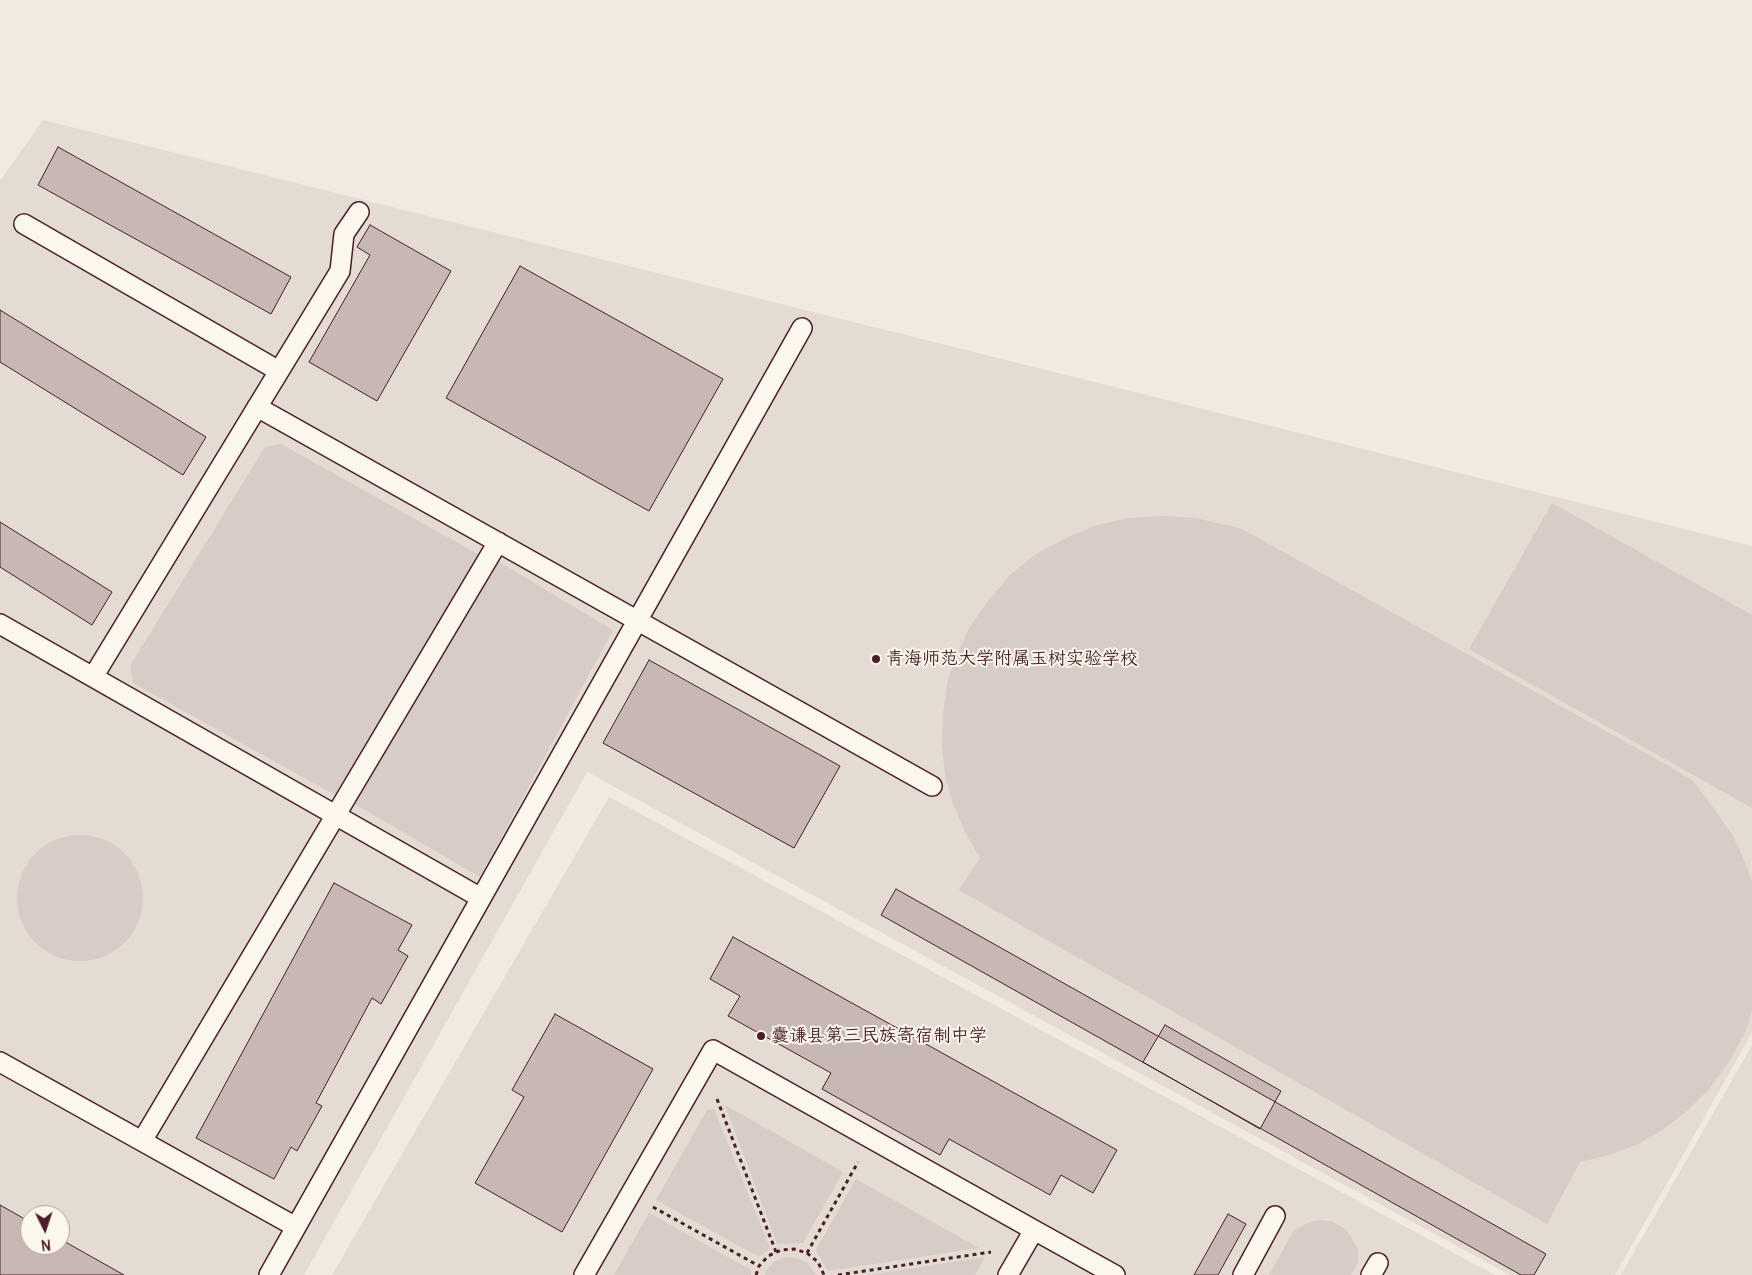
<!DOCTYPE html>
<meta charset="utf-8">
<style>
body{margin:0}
#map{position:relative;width:1752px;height:1275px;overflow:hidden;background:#f0eae0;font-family:Pangolin,sans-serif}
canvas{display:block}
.north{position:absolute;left:20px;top:1205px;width:50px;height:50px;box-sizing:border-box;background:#fbf7ec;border:1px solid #b4a19f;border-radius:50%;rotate:176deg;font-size:14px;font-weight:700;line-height:20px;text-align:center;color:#4a1f2b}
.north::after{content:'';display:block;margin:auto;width:18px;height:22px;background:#4a1f2b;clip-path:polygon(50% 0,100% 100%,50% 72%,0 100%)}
</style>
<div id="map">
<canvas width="1752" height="1275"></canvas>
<div class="north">N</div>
</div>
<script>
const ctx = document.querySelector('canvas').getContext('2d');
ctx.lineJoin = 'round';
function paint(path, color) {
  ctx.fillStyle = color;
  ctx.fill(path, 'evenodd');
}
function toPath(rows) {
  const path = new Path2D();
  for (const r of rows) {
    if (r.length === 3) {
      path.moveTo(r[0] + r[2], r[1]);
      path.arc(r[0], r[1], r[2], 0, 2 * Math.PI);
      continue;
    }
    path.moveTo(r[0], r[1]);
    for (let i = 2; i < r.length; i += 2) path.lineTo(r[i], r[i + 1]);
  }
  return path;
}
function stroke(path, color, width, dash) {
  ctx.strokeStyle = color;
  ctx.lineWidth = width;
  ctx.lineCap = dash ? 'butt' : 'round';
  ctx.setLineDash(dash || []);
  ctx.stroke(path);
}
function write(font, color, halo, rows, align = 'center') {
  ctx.font = font + ' Pangolin,"LXGW WenKai TC",sans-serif';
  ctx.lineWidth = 4;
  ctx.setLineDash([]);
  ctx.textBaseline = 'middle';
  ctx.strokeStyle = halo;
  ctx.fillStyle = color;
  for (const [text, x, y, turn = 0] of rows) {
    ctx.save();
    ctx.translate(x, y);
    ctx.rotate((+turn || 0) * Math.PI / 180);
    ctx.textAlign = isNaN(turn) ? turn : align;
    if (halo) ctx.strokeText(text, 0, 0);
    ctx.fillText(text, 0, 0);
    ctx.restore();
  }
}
paint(toPath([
 [43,120,1752,546,1752,1033,1615,1275,1510,1275,587,772,304,1275,0,1275,0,181],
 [30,1215,60,1215,60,1245,30,1245],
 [609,797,1495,1275,332,1275],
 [1752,1045,1752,1275,1621,1275]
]), '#e4dbd2');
paint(toPath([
 [281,444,483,557,337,796,133,683,130,666,265,447],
 [1552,503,1752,615,1752,808,1469,649],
 [1163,516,1196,518,1242,529,1665,764,1692,780,1715,810,1734,838,1748,869,1752,882,1752,1011,1744,1035,1727,1065,1709,1089,1688,1110,1664,1129,1638,1144,1609,1155,1580,1162,1547,1224,959,890,980,858,965,832,953,804,945,775,942,744,943,715,947,684,956,656,969,628,988,601,1010,575,1036,554,1066,538,1097,525,1129,518],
 [499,562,613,630,480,877,353,803],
 [80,898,63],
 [725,1105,843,1172,803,1243,777,1244],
 [714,1109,770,1248,759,1257,656,1200,707,1110],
 [856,1179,979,1248,828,1271,816,1250],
 [649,1213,751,1270,751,1275,614,1275],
 [1323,1220,1333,1222,1344,1228,1352,1238,1358,1250,1358,1262,1351,1275,1269,1275,1294,1230,1312,1221],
 [785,1257,797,1258,808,1263,816,1275,765,1275,766,1271,774,1262],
 [985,1257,975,1275,869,1275]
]), '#d8ccc6');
const building = toPath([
 [58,147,291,277,271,314,38,185,58,147],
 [370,225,451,271,377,401,309,362,370,255,357,247,370,225],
 [520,266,723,379,649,511,446,398,520,266],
 [0,310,206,437,183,475,0,362,0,310],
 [0,522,112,592,92,625,0,567,0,522],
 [649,660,840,766,794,848,603,743,649,660],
 [334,883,412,925,398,950,408,956,381,1004,372,998,316,1103,322,1106,297,1151,291,1147,274,1179,196,1138,334,883],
 [896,889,1546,1254,1534,1275,1521,1275,881,915,896,889],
 [733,937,1117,1150,1093,1193,1061,1175,1050,1195,949,1139,940,1155,822,1089,831,1073,728,1016,740,996,710,979,733,937],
 [555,1014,653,1069,562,1232,475,1183,524,1097,512,1090,555,1014],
 [1165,1025,1281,1091,1260,1129,1143,1062,1165,1025],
 [0,1205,30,1222,30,1245,60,1245,60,1239,124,1275,0,1275,0,1205],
 [1228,1214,1246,1224,1218,1275,1194,1275,1228,1214]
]);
paint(building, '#c8b8b3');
stroke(building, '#4a1f2b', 1);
const lane = toPath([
 [24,224,279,371],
 [257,407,932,786],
 [0,624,481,898],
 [93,677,340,271,344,234,359,212],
 [0,1062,296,1227],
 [142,1141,498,542],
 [1034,1230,1115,1275],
 [269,1275,802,328],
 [584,1275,713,1050,1034,1230,1008,1275],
 [1243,1275,1275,1216],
 [1371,1275,1378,1263]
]);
stroke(lane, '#4a1f2b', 22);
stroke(toPath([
 [717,1099,776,1252],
 [653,1207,759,1266],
 [807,1253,858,1162],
 [756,1275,759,1266,768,1256,781,1250,794,1249,807,1253,818,1262,824,1275],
 [838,1275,991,1252]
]), '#4a1f2b', 3, [4, 4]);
stroke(lane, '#fbf7ec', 19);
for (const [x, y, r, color] of [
 [876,659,5,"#4a1f2b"],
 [761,1036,5,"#4a1f2b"]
]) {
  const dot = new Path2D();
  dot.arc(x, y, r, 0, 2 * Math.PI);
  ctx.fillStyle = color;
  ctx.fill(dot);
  stroke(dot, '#fbf7ec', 2);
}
write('18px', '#4a1f2b', '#fbf7ec', [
 ["青海师范大学附属玉树实验学校",886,659],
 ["囊谦县第三民族寄宿制中学",771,1036]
], 'left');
</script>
